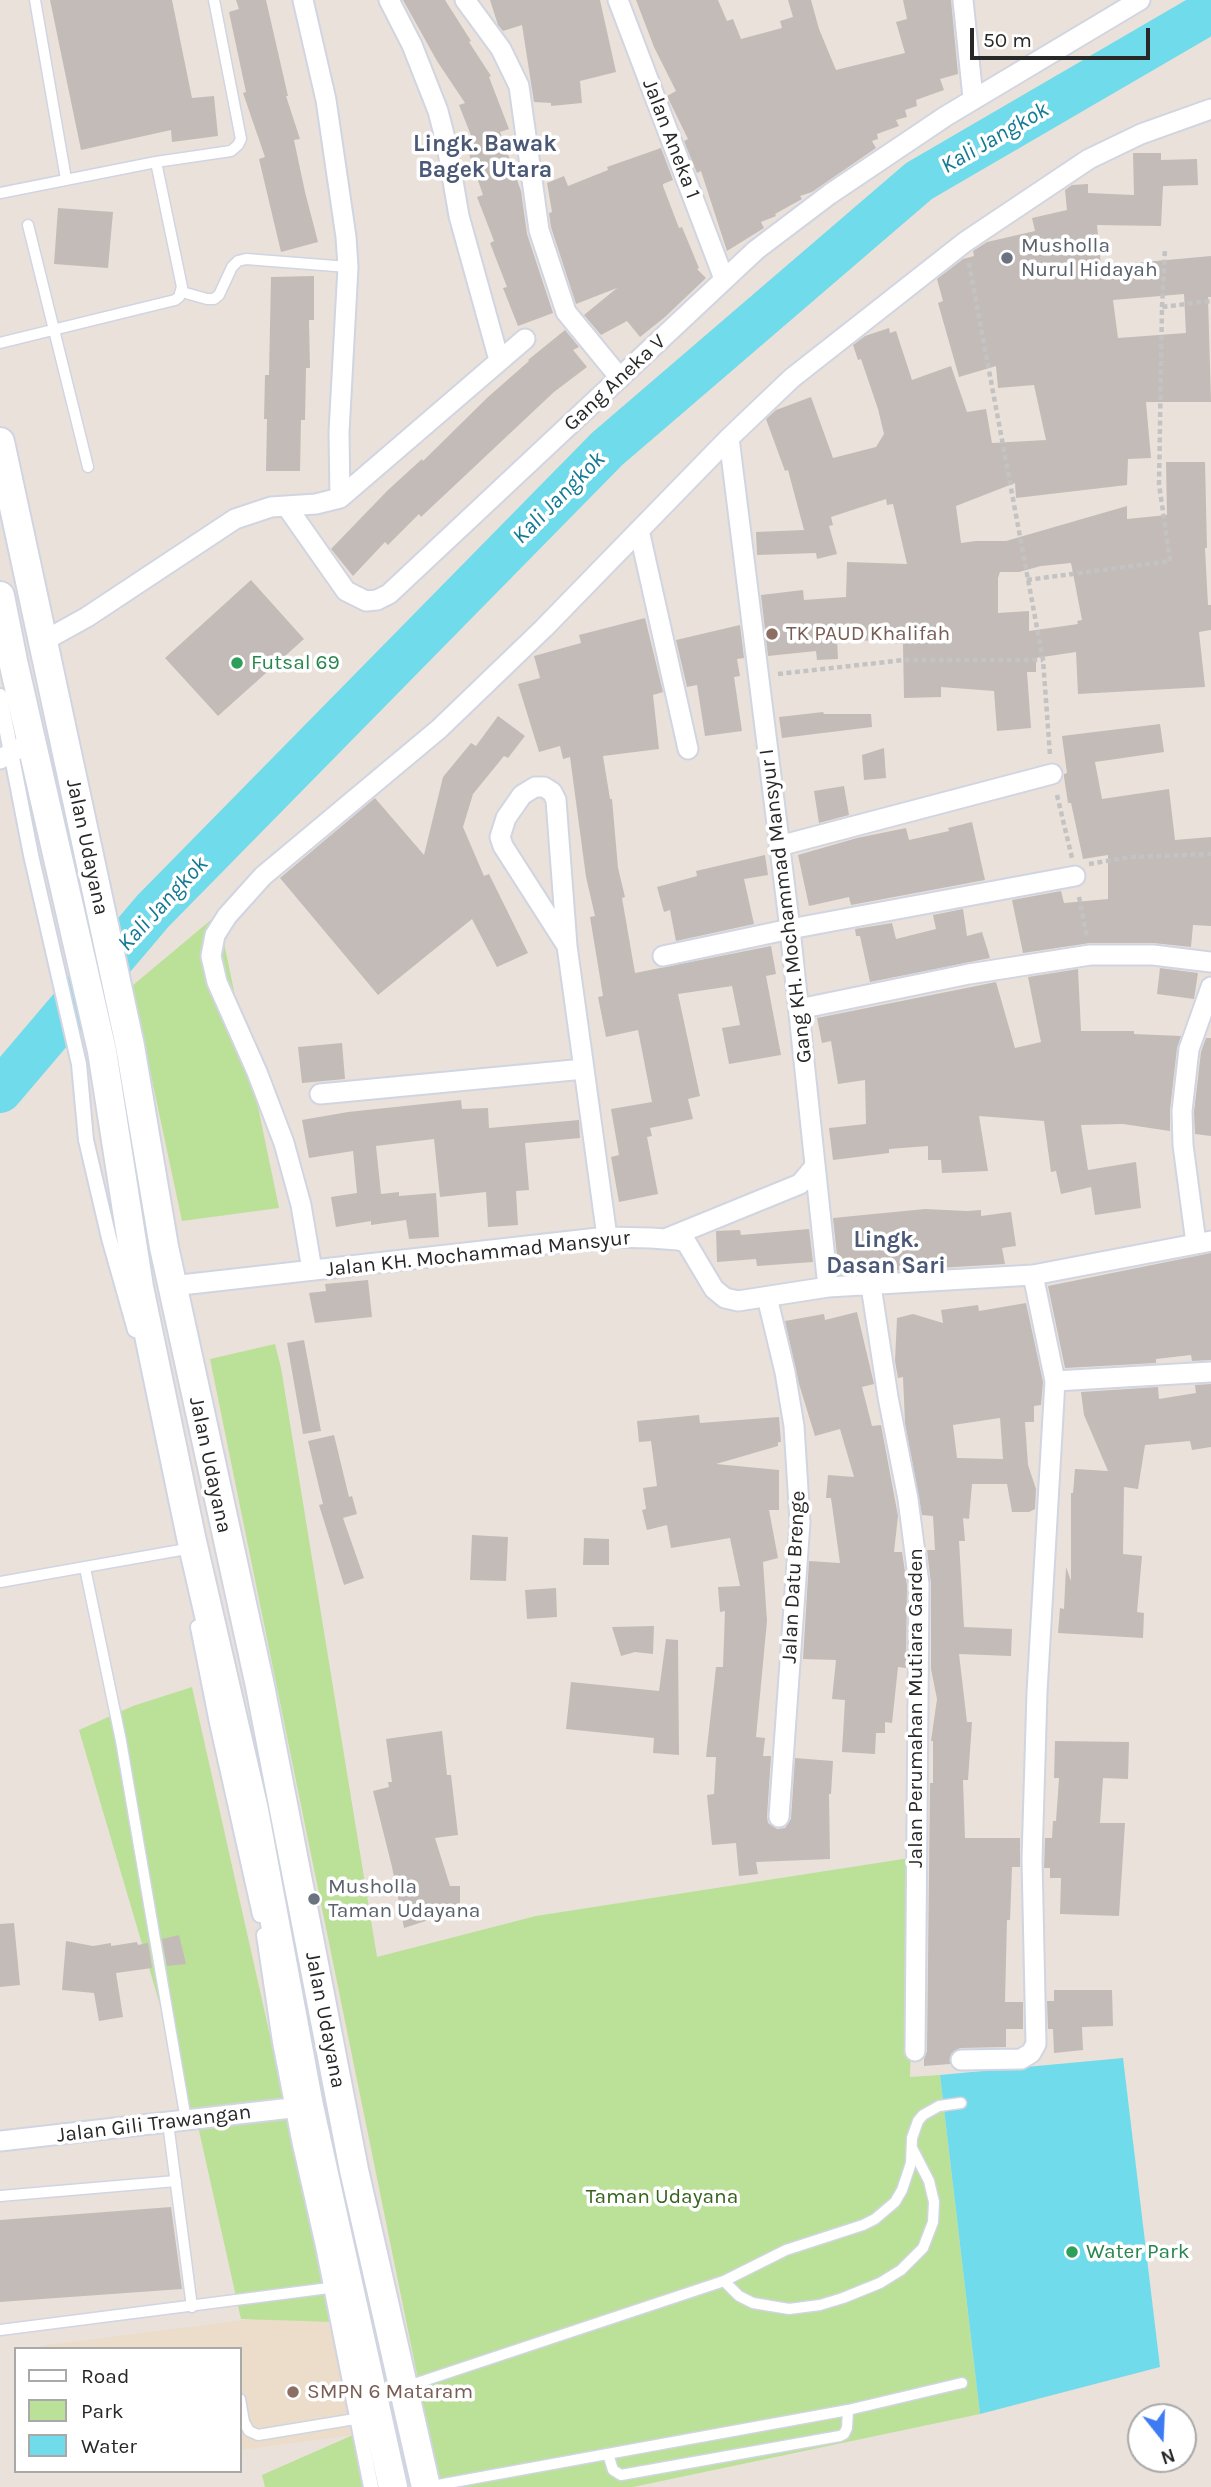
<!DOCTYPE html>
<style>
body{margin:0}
#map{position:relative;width:1211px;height:2487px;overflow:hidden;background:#eae1da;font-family:Karla,sans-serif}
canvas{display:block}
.legend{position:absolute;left:14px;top:2347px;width:228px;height:126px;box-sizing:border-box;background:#fff;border:2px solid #a9a9a9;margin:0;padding:9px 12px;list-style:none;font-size:21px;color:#282828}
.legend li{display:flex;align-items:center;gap:14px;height:35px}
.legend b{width:35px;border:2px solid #a9a9a9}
.north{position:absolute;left:1127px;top:2403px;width:70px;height:70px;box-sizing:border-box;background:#fff;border:2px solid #a9a9a9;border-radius:50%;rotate:162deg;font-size:19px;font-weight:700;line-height:28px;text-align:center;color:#282828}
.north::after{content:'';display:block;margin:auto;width:24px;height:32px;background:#3e7bf3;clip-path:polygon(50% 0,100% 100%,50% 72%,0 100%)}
.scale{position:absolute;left:970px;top:28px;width:180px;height:32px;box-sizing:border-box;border:4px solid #282828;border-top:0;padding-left:9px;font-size:21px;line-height:24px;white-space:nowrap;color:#282828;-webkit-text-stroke:5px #fff;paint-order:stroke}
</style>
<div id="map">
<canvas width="1211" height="2487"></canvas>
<ul class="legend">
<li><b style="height:9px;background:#fff"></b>Road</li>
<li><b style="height:19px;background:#bbe098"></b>Park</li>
<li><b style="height:19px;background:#70dbea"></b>Water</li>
</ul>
<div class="north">N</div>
<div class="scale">50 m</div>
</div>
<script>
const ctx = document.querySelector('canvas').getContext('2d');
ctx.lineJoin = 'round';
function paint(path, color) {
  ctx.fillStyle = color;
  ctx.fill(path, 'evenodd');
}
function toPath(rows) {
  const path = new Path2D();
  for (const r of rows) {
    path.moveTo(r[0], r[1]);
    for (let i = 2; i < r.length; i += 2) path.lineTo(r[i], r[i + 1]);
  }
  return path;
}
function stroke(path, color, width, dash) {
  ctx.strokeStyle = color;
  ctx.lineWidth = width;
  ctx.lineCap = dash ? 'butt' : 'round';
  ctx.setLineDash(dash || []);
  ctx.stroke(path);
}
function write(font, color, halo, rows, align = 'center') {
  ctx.font = font + ' Karla,sans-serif';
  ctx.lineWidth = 7;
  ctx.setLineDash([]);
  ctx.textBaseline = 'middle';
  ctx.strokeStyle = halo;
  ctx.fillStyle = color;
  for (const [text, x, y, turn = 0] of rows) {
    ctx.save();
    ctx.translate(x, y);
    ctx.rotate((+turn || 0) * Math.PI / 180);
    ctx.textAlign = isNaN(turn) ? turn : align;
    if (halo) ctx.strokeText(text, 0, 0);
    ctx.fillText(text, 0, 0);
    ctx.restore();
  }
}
paint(toPath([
 [330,2309,353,2435,240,2450,240,2349,42,2349,41,2346]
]), '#ecdcca');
paint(toPath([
 [218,914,279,1208,182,1221,132,986],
 [275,1344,281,1368,377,1957,536,1916,916,1857,910,2077,940,2075,980,2414,633,2487,440,2487,210,1359],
 [192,1687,334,2322,241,2319,198,2126,190,2107,79,1730,133,1706],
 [353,2435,365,2487,265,2487,262,2475]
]), '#bbe098');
paint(toPath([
 [1123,2058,1160,2367,980,2414,940,2075]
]), '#70dbea');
stroke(toPath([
 [0,1091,153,911,607,449,919,181,1204,15,1211,14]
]), '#70dbea', 44);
paint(toPath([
 [50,0,172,0,192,98,214,96,218,136,172,142,171,130,81,150],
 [236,0,266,0,288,96,286,96,300,139,294,140,305,192,318,242,281,252,259,159,265,157,243,93,246,92,229,12,239,9],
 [403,0,445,0,471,41,469,42,491,76,489,77,509,129,500,132,521,191,527,234,553,313,518,326,503,288,507,287,490,243,494,241,477,197,483,195,468,151,476,148,459,105,465,103,437,61],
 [490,0,600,0,616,72,580,81,582,103,551,106,551,103,534,102,522,25,503,31,498,25],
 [636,0,718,0,727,21,733,19,741,39,782,28,780,21,793,17,788,0,811,0,819,29,836,70,905,53,896,22,907,19,903,0,951,0,958,74,940,79,944,90,916,100,917,106,905,110,907,117,896,120,899,126,877,134,878,139,872,141,876,148,812,192,800,196,802,199,775,214,776,216,761,222,764,228,727,251,701,171,697,173,684,141,688,139,667,96,676,91,654,47],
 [661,148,673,180,663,184,663,186,679,228,682,227,699,268,697,269,706,278,665,317,640,337,627,321,601,335,584,315,617,288,576,304,551,227,549,213,552,212,547,183,564,176,568,186,608,170,607,167],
 [1133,153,1161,153,1161,160,1197,159,1198,185,1163,186,1161,226,1097,225,1101,266,1211,256,1211,297,1208,297,1211,402,1146,402,1151,458,1128,459,1127,485,1016,498,1015,483,956,506,961,543,976,541,1006,541,1127,506,1127,519,1167,515,1166,462,1205,462,1207,548,1205,548,1208,605,1211,605,1211,630,1199,632,1205,687,1078,694,1076,652,1036,658,1036,672,1027,672,1031,728,997,731,994,691,941,687,941,697,904,698,903,644,837,638,838,659,817,660,816,651,768,656,761,595,803,590,804,600,846,597,847,562,907,564,893,504,887,505,886,499,831,517,833,525,829,526,837,554,817,559,816,553,757,555,756,532,804,530,788,470,785,471,766,419,776,410,811,397,833,458,876,447,884,434,878,409,861,359,858,360,853,345,865,336,889,328,890,333,896,331,912,380,951,366,967,412,986,409,992,443,1046,440,1034,385,998,388,996,366,959,377,938,303,943,301,937,279,963,259,974,256,973,251,987,242,1035,231,1032,218,1067,210,1065,190,1072,185,1088,184,1088,193,1134,195],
 [1184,294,1186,333,1118,338,1113,300],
 [1071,563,1082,620,1077,621,1078,624,1029,631,1029,611,998,613,998,578,1000,572,1019,572,1041,566],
 [58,208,113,212,108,268,54,264],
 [314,276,314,320,309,320,310,368,306,368,305,420,301,420,300,471,266,471,267,419,264,419,265,375,269,375,271,277],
 [565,330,579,347,573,350,587,367,554,392,421,517,419,514,388,545,385,542,353,576,331,549,388,490,422,459,423,461,488,397,529,361,528,360],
 [251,580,304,639,218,716,165,658],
 [645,618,663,692,653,695,659,749,603,756,610,799,612,799,618,868,625,897,622,898,635,973,771,946,776,974,766,976,781,1055,729,1064,722,1028,740,1025,732,986,678,994,700,1096,688,1099,693,1119,650,1128,652,1136,647,1137,658,1194,619,1202,611,1157,619,1155,611,1109,652,1102,638,1030,606,1037,598,997,603,996,590,917,595,916,586,877,570,757,563,759,560,746,539,752,518,684,540,678,534,656,581,643,579,635],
 [740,625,744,658,737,659,740,676,734,677,742,731,705,736,697,685,687,687,676,640],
 [823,712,824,714,871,714,872,727,782,738,779,717],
 [498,716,525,736,508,758,504,756,473,794,463,827,484,876,489,874,528,953,497,967,472,919,378,995,280,878,375,798,424,855,443,777,471,743,476,746],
 [1160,724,1164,752,1095,762,1102,799,1169,789,1175,840,1211,837,1211,926,1193,925,1191,947,1153,943,1090,943,1023,953,1012,900,1061,891,1064,903,1108,899,1108,855,1083,859,1071,803,1068,803,1064,777,1064,774,1067,773,1062,736],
 [884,748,886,778,864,780,862,755],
 [844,786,849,815,819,823,814,791],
 [972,822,985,880,851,905,849,897,809,906,798,855,857,838,906,828,909,840,949,831,948,828],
 [765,855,768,875,744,879,754,924,676,941,670,910,664,912,657,887,697,876,696,871],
 [963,909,967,936,982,932,990,958,870,982,860,936,856,936,855,929,892,923,896,939,936,929,933,915],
 [1160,968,1198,973,1194,999,1157,994],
 [1078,969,1081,1031,1134,1031,1134,1034,1181,1036,1177,1048,1170,1110,1170,1131,1123,1124,1081,1125,1088,1170,1136,1162,1141,1208,1095,1215,1091,1187,1061,1194,1056,1171,1051,1172,1044,1121,979,1116,988,1171,942,1173,941,1160,928,1160,928,1146,889,1149,889,1153,833,1160,829,1128,866,1124,865,1080,838,1084,831,1041,822,1043,817,1018,996,982,1015,1048,1041,1042,1028,977],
 [1206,1038,1211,1038,1211,1136,1195,1134,1194,1112,1201,1052],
 [342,1043,345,1079,302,1083,298,1047],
 [461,1100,462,1109,488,1108,489,1128,579,1120,580,1138,525,1143,529,1190,516,1191,518,1225,488,1227,486,1192,440,1197,434,1139,376,1146,381,1194,399,1192,399,1196,436,1193,439,1237,409,1239,406,1220,371,1225,371,1221,336,1227,331,1197,357,1193,353,1151,309,1158,302,1120,348,1112],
 [925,1209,967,1211,981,1210,981,1216,1011,1212,1016,1246,1002,1248,1005,1264,839,1274,833,1218],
 [809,1229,813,1262,757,1266,756,1259,717,1262,716,1231,740,1230,741,1235],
 [1211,1253,1211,1360,1192,1361,1191,1355,1156,1359,1156,1363,1065,1368,1048,1286],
 [368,1280,372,1317,315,1323,309,1293,326,1291,325,1284],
 [1026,1303,1043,1382,1041,1405,1034,1406,1034,1422,1025,1422,1028,1465,1036,1489,1035,1509,1029,1512,1012,1512,1007,1484,972,1484,969,1519,963,1518,965,1541,959,1541,964,1627,1012,1629,1011,1656,959,1654,967,1722,972,1722,968,1780,963,1780,965,1838,1020,1838,1020,1867,1012,1867,1010,1920,1007,1920,1005,2002,1023,2002,1023,2029,1006,2029,1006,2047,960,2048,951,2054,950,2064,924,2066,924,2059,927,2051,930,1783,933,1783,933,1741,931,1741,937,1699,931,1669,931,1584,927,1550,935,1550,933,1516,922,1515,905,1423,903,1377,898,1378,895,1361,897,1318,913,1314,943,1323,941,1310,978,1305,979,1311],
 [1000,1418,1003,1459,957,1458,953,1425],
 [857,1312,874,1384,862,1387,872,1426,881,1425,898,1516,894,1552,902,1552,907,1585,906,1668,898,1667,892,1723,885,1722,885,1733,876,1733,875,1754,842,1752,845,1700,832,1699,836,1660,803,1659,809,1561,840,1563,831,1498,826,1498,828,1475,854,1477,840,1429,815,1436,799,1384,785,1321,824,1314,825,1320],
 [304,1340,321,1431,303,1434,287,1343],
 [1211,1384,1211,1447,1192,1450,1190,1441,1145,1445,1138,1489,1124,1487,1123,1554,1142,1556,1137,1612,1144,1613,1143,1638,1058,1633,1060,1608,1064,1609,1066,1567,1071,1581,1071,1493,1073,1493,1075,1469,1108,1471,1084,1415,1081,1392,1158,1387,1159,1399,1196,1393,1195,1385],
 [699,1415,700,1423,779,1417,781,1442,778,1442,778,1446,716,1464,779,1470,779,1510,769,1510,778,1558,763,1562,767,1621,756,1737,765,1738,763,1756,771,1756,767,1817,768,1823,777,1829,785,1828,791,1819,795,1758,833,1761,831,1794,829,1794,830,1859,756,1862,758,1874,739,1876,736,1843,712,1845,707,1795,714,1794,716,1757,706,1757,716,1667,723,1667,725,1611,720,1612,718,1587,740,1586,730,1538,671,1548,667,1525,647,1530,642,1510,646,1509,643,1488,657,1486,651,1441,639,1442,637,1421],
 [334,1435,349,1497,352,1496,357,1514,343,1518,364,1578,344,1585,319,1505,323,1504,308,1441],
 [472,1535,508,1537,506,1581,470,1580],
 [584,1538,609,1539,609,1565,583,1565],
 [556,1588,557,1617,527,1619,525,1590],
 [654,1626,653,1654,635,1652,621,1656,612,1627],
 [666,1639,678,1640,679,1755,653,1753,654,1738,566,1729,571,1682,659,1691],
 [442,1731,447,1775,451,1775,458,1835,435,1838,450,1886,460,1886,460,1915,444,1915,404,1928,392,1867,373,1791,389,1787,388,1782,392,1782,386,1739],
 [1055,1741,1129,1742,1128,1779,1103,1778,1100,1823,1125,1823,1119,1916,1060,1914,1061,1878,1050,1878,1050,1868,1044,1868,1045,1838,1052,1838,1053,1821,1056,1821,1059,1778,1054,1778],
 [14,1923,20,1985,0,1987,0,1924],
 [179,1935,186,1964,167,1966,162,1939],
 [66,1941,93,1946,111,1943,111,1946,137,1942,138,1945,148,1943,152,1968,116,1973,123,2017,99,2021,94,1993,62,1990],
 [1054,1990,1112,1990,1113,2026,1082,2027,1083,2050,1054,2053,1053,2029,1048,2029,1047,2001,1054,2001],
 [171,2207,182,2289,0,2302,0,2220]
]), '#c3bbb7');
const service = toPath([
 [35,0,66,179],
 [0,193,156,162,231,151,238,145,241,139,214,0],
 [28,225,88,467],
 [182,292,207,299,214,299,219,295,232,267,238,261,246,259,348,267],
 [0,343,175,300,179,297,182,287,156,162],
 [85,1568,121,1741,186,2120],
 [0,1582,192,1548],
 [168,2123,192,2307],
 [0,2196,176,2181],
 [724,2281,739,2296,753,2303,789,2309,820,2305,843,2298,880,2283,901,2270,923,2248,933,2222,934,2202,929,2181,912,2148],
 [0,2330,337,2287],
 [405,2387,724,2281,786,2250,863,2225,875,2219,895,2202,902,2190,911,2163,912,2138,918,2121,923,2115,939,2106,961,2103],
 [240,2399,244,2422,249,2431,258,2435,361,2418],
 [608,2454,613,2470,621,2475,840,2436,844,2434,847,2428,848,2410],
 [427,2487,848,2410,962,2383]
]);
const pedestrian = toPath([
 [0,696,31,855,79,1064,86,1140,109,1238,135,1330],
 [198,1627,217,1723,260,1915],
 [264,1935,280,2042,299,2140,323,2246,371,2487]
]);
const minor = toPath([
 [303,0,326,100,346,237,348,267,339,432,340,498],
 [389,0,412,45,438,111,447,146,459,216,499,360],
 [465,0,501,49,519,86,539,230,566,312,620,378],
 [618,0,724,279],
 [963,0,973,98],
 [729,438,790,929,828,1287],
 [287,507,346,591,366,601,377,600,389,594,756,250,830,194,946,116,1140,0],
 [639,530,688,749],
 [42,642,87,617,235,519,271,507,316,504,340,498,525,339],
 [0,759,31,742],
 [779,846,1052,774],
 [567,946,503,846,500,837,506,818,522,795,535,787,544,787,552,792,556,800,567,946,584,1069],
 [663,956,790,929,1075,876],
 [799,1009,969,974,1090,955,1153,955,1211,962],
 [320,1094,584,1069,607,1237],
 [665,1239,800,1184,815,1166],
 [1196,1243,1183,1145,1182,1111,1189,1049,1211,987],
 [312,1270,301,1205,284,1143,257,1072,217,982,211,956,215,935,227,916,263,876,439,729,544,628,729,438,792,378,965,242,1089,159,1141,134,1211,109],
 [172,1286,607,1237,651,1238,678,1240,686,1242,714,1289,725,1298,738,1301,828,1287,1033,1275,1211,1241],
 [871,1286,888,1397,908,1499,919,1584,915,2051],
 [767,1297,785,1372,794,1426,800,1522,779,1817],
 [1055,1381,1211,1372],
 [961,2060,1021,2059,1031,2053,1036,2044,1032,1859,1037,1692,1055,1381,1033,1275],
 [0,2141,309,2106]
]);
const secondary = toPath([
 [0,442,130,1046,164,1247,260,1686,354,2170,426,2487],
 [0,596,13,661,102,1051,139,1287,191,1537,254,1810,309,2106,393,2487]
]);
stroke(service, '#d0d5e1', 13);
stroke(pedestrian, '#d0d5e1', 18);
stroke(minor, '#d0d5e1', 23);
stroke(secondary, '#d0d5e1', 32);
stroke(toPath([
 [969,263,1043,660,1050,755],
 [1162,307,1165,249],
 [1027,580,1170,561,1159,484,1162,307,1211,301],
 [778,674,904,660,1043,660],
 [1057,795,1072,858],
 [1089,864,1130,857,1211,854],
 [1079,897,1087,937]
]), '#c3c3c3', 4.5, [5, 3.5]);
stroke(service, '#fff', 10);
stroke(pedestrian, '#fff', 14);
stroke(minor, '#fff', 19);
stroke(secondary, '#fff', 28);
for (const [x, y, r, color] of [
 [1007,258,7,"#6b7280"],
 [772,634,7,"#8d6e63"],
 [237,663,7,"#2e9e5b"],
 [314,1899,7,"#6b7280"],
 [1072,2252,7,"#2e9e5b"],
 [293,2392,7,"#8d6e63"]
]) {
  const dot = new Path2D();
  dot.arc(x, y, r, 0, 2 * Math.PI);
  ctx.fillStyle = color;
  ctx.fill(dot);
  stroke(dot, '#fff', 2.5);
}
write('21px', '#282828', '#fff', [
 ["Jalan Aneka 1",671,139,69],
 ["Gang Aneka V",615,383,-43],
 ["Jalan Udayana",87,847,78],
 ["Gang KH. Mochammad Mansyur I",786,906,-97],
 ["Jalan KH. Mochammad Mansyur",478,1254,-6],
 ["Jalan Udayana",210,1465,78],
 ["Jalan Datu Brenge",794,1577,-87],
 ["Jalan Perumahan Mutiara Garden",916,1708,-90],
 ["Jalan Udayana",325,2020,79],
 ["Jalan Gili Trawangan",154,2124,-7]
]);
write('21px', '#5b616d', '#fff', [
 ["Musholla",1021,246],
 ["Nurul Hidayah",1021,270],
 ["Musholla",328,1887],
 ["Taman Udayana",328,1911]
], 'left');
write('21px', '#785e54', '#fff', [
 ["TK PAUD Khalifah",786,634],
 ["SMPN 6 Mataram",307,2392]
], 'left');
write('21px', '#27864d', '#fff', [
 ["Futsal 69",251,663],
 ["Water Park",1086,2252]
], 'left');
write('21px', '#35621c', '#fff', [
 ["Taman Udayana",662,2197]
]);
write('italic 23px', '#127a93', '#fff', [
 ["Kali Jangkok",995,138,-30],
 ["Kali Jangkok",559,498,-45],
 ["Kali Jangkok",163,904,-47]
]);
write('bold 23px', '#4b5977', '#fff', [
 ["Lingk. Bawak",485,144],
 ["Bagek Utara",485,170],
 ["Lingk.",886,1240],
 ["Dasan Sari",886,1266]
]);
</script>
